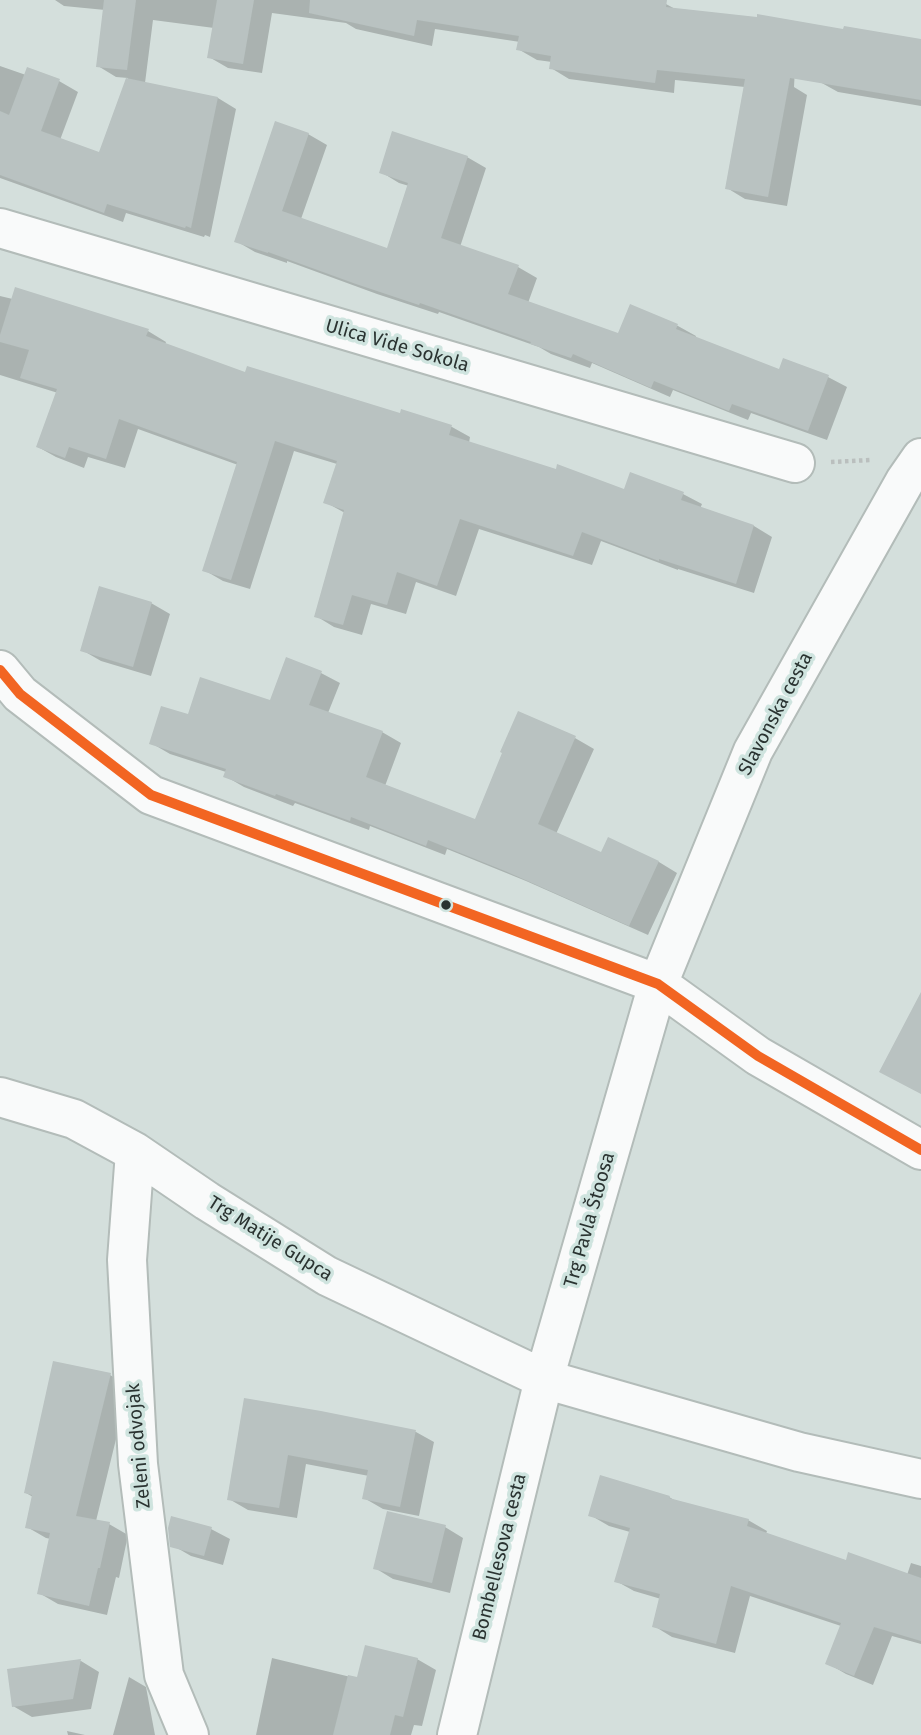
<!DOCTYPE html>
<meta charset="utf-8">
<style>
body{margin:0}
canvas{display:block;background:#d4dfdc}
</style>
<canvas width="921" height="1735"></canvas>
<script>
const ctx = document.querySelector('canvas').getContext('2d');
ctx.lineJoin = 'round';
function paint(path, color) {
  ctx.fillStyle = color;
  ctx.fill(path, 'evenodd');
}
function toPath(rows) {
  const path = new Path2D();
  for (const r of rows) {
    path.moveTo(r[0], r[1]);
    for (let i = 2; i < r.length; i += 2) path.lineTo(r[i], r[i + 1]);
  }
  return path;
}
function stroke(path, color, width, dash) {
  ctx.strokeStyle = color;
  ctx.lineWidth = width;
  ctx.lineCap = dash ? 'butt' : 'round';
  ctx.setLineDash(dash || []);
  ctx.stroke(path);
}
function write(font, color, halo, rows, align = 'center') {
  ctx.font = font + ' "Fira Sans",sans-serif';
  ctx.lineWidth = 7;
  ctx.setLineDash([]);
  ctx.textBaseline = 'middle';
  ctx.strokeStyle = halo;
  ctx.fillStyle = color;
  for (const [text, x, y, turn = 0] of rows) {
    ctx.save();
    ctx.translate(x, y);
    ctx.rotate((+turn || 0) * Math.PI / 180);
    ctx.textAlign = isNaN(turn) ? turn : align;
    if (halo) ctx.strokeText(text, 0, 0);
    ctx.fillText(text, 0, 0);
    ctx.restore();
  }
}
paint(toPath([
 [55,0,639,0,666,4,677,10,797,32,794,87,807,95,787,206,745,199,727,188,745,87,675,80,674,93,569,79,551,68,552,62,537,60,518,49,520,42,435,29,432,46,356,29,346,23,272,13,262,73,228,68,209,57,214,28,153,20,145,83,218,98,236,109,210,237,205,235,204,237,126,213,123,222,0,178,0,66,26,75,59,81,78,92,60,140,100,154,128,78,116,77,98,66,105,10,64,6],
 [921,47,921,106,838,92,820,82],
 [308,134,327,145,301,219,388,251,409,186,399,183,381,172,467,157,486,168,460,247,518,267,537,278,528,303,619,335,631,306,678,326,696,336,695,339,780,372,828,377,847,387,827,440,751,413,748,420,673,390,670,397,592,363,590,368,551,354,539,347,439,312,438,314,377,294,287,261,287,263,255,252,236,241],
 [0,296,148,331,166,342,165,345,247,374,401,415,402,411,452,427,470,437,469,443,625,491,683,494,702,504,700,509,754,526,772,537,754,593,678,569,678,570,601,541,592,565,479,529,456,596,416,582,406,614,371,604,362,635,334,627,316,616,345,513,325,502,337,464,294,451,250,589,223,581,204,570,238,465,138,429,125,468,88,457,84,468,56,457,38,447,58,393,0,375],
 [151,603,170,614,151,676,101,661,82,650],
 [321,673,340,683,328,713,382,732,401,743,385,786,476,821,575,738,594,749,556,834,602,854,609,840,659,862,677,873,648,935,526,881,447,849,445,855,370,826,369,830,295,803,293,806,244,787,225,776,226,772,170,754,151,743,189,717,271,703],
 [110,1375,129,1386,96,1521,109,1524,128,1535,119,1578,116,1577,107,1615,58,1604,39,1593,51,1539,46,1538,27,1527,33,1497,26,1493],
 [320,1412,416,1432,434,1442,419,1516,383,1509,364,1498,369,1476,306,1464,297,1518,248,1510,229,1499],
 [669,1497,676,1501,748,1520,767,1531,766,1534,847,1562,907,1575,911,1563,921,1566,921,1644,892,1636,873,1685,846,1674,827,1663,841,1626,750,1596,735,1653,672,1637,654,1626,661,1599,634,1591,616,1581,630,1532,609,1526,590,1515],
 [445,1527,463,1538,450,1593,393,1579,375,1568],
 [211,1529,230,1539,223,1565,191,1556,172,1545],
 [272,1658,359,1679,417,1659,436,1670,422,1726,414,1725,411,1735,256,1735],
 [81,1661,99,1672,91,1709,32,1717,13,1706,9,1670],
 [129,1677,146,1687,155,1735,113,1735],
 [67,1731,85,1735,68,1735]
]), '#0003');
paint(toPath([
 [104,0,136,0,127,70,96,67],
 [217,0,254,0,243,64,207,58],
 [310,0,667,0,666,7,757,17,757,14,843,29,844,26,921,39,921,100,790,78,768,197,725,189,745,79,657,70,655,83,549,69,551,56,516,50,519,36,417,20,414,36,309,13],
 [27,67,60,79,41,131,99,152,126,78,218,97,191,228,186,226,185,228,107,204,104,213,0,175,0,111,9,115],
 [275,121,309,133,282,211,387,248,408,183,379,173,392,131,468,156,441,238,519,265,508,294,618,333,630,304,678,324,676,329,779,369,783,358,829,375,808,431,732,404,729,411,654,381,651,388,573,354,571,358,530,344,531,342,420,303,419,305,356,284,268,252,268,253,234,242],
 [15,287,149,329,146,336,245,372,247,366,400,413,401,409,452,425,449,435,556,469,557,464,624,489,630,472,684,492,681,500,754,525,736,584,659,559,659,561,582,532,573,556,460,519,437,586,397,572,387,605,352,595,343,625,314,617,344,510,323,503,337,461,275,441,231,580,202,571,237,462,119,419,106,459,69,447,65,458,36,447,57,389,20,378,29,350,0,342,0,335],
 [99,586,152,602,133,667,80,651],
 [286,657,322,671,309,705,383,731,366,777,475,819,502,753,500,752,518,711,576,736,538,824,601,852,608,837,659,861,629,926,505,871,428,840,426,846,351,817,350,821,276,794,275,796,223,777,226,769,149,744,161,706,188,714,200,677,270,700],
 [921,992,921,1094,879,1072],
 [53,1361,111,1373,76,1516,110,1522,100,1568,98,1568,89,1606,37,1594,50,1533,25,1528,32,1495,24,1493],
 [244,1398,321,1411,416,1430,400,1507,362,1499,368,1470,288,1455,279,1508,227,1500],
 [600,1475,670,1496,669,1498,749,1519,747,1526,846,1560,848,1552,921,1578,921,1641,874,1627,854,1676,825,1664,841,1623,731,1586,716,1644,652,1627,660,1594,614,1582,630,1528,588,1516],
 [387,1511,446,1525,432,1583,373,1569],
 [171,1516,212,1527,204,1556,170,1547,168,1528],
 [365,1645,418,1658,403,1717,395,1715,390,1735,333,1735,348,1675,357,1677],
 [81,1659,73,1699,12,1707,7,1669]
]), '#b9c2c1');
const minor = toPath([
 [0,228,795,463],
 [0,670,20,694,151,795,658,984,758,1056,921,1150],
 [0,1097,74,1119,135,1152,207,1201,327,1276,544,1379,799,1452,921,1479],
 [135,1152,127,1260,138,1464,164,1675,189,1735],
 [457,1735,544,1379,658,984,753,751,905,481,921,458]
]);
stroke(minor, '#b3bcb9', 42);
stroke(toPath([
 [831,462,871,460]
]), '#babfbe', 4.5, [3.5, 3.5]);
stroke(minor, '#f9fafa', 38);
stroke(toPath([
 [0,670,20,694,151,795,658,984,758,1056,921,1150]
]), '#f26522', 10);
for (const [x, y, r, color] of [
 [446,905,6,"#2a3331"]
]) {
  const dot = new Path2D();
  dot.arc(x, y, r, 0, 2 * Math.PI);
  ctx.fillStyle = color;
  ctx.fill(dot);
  stroke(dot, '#cfe4df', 2.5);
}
write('19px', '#2a3331', '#cfe4df', [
 ["Ulica Vide Sokola",397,346,16],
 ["Slavonska cesta",776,714,-62],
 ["Trg Pavla Štoosa",590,1220,-74],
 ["Trg Matije Gupca",270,1239,32],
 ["Zeleni odvojak",139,1446,-95],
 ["Bombellesova cesta",500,1557,-76]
]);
</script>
